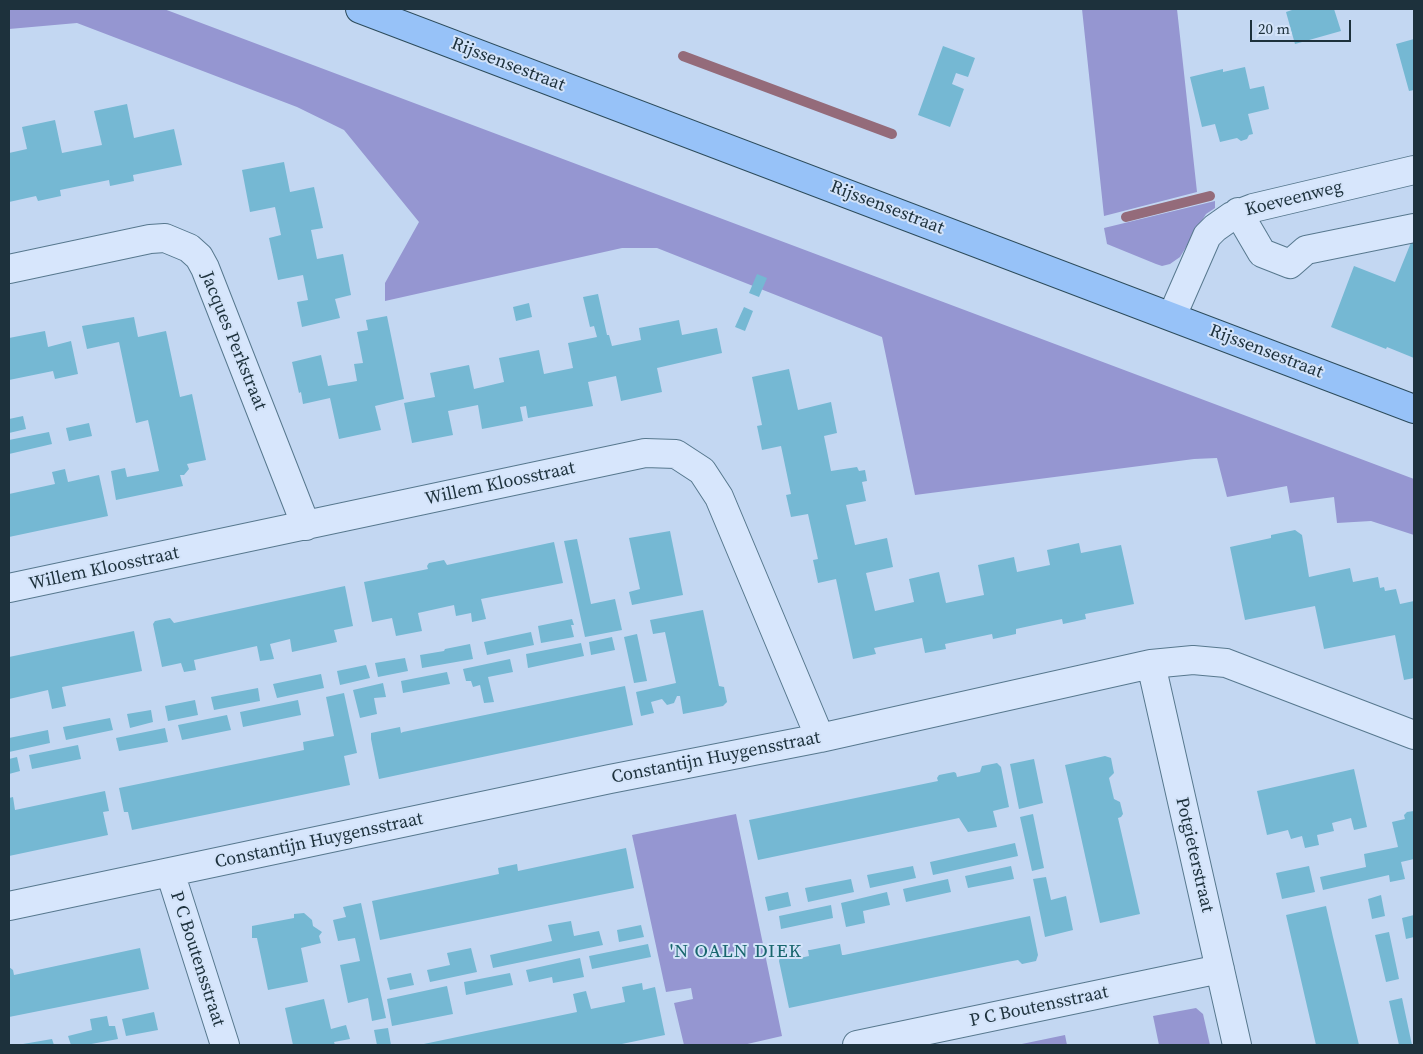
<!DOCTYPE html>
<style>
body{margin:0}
#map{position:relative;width:1423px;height:1054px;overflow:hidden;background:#c3d7f2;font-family:"Source Serif 4",serif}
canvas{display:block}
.frame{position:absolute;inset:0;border:10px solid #1d313c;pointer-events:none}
.scale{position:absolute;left:1250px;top:20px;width:101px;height:22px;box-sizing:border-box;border:2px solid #1d313c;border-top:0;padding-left:6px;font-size:15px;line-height:18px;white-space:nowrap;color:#1d313c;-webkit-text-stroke:4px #d3e3f9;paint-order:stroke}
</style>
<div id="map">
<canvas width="1423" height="1054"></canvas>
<div class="frame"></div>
<div class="scale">20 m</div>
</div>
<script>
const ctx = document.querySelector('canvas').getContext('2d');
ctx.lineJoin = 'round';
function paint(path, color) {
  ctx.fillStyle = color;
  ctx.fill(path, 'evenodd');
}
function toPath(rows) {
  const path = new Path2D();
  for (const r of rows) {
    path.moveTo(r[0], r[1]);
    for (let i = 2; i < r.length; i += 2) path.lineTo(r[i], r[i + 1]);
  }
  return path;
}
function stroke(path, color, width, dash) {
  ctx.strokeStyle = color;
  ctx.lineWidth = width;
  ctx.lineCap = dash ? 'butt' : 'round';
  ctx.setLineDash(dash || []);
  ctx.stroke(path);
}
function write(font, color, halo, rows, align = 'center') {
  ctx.font = font + ' "Source Serif 4",serif';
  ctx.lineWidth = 4;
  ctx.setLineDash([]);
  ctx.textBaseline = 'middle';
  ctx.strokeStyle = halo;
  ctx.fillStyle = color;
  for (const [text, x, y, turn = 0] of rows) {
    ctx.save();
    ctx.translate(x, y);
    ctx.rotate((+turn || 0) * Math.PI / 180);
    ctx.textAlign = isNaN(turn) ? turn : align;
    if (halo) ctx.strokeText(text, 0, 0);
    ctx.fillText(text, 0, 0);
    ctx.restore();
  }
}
paint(toPath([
 [9,9,164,9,1414,479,1414,535,1371,521,1337,523,1334,497,1290,503,1287,486,1227,497,1217,458,1194,459,915,495,882,337,657,248,622,248,385,301,385,283,419,222,344,130,297,107,77,23,9,29],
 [1082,9,1177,9,1197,192,1104,216],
 [1215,201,1215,208,1206,214,1180,257,1170,264,1162,266,1156,264,1107,244,1104,228],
 [736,814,782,1036,743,1045,684,1045,674,1003,693,999,691,988,666,992,632,835],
 [1196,1008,1203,1014,1210,1045,1159,1045,1153,1016],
 [1065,1035,1067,1045,1017,1045]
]), '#9596d1');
stroke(toPath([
 [683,56,892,134],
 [1126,217,1210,196]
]), '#946b7a', 10);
paint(toPath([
 [1295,9,1334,9,1341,31,1295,44,1286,12],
 [1414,39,1414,90,1409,91,1396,44],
 [943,46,975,58,968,77,956,73,952,84,964,89,950,127,918,115],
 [1245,67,1250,89,1264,86,1269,109,1248,114,1253,134,1249,135,1247,139,1241,141,1237,138,1220,142,1215,124,1202,127,1190,77,1223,69,1223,72],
 [127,104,134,138,174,129,182,165,133,175,134,181,110,186,109,180,60,190,61,196,38,201,36,196,9,202,9,153,27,149,22,127,55,120,62,153,102,145,94,111],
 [284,162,290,192,314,187,323,228,311,230,317,259,343,254,351,295,335,299,340,318,302,327,297,302,308,300,303,275,278,280,269,238,281,235,275,207,250,212,242,170],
 [1412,240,1414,240,1414,358,1387,347,1386,349,1331,327,1354,266,1395,282],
 [757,274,767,278,759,297,749,293],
 [598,294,607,335,609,335,612,346,641,340,639,328,679,320,682,335,717,328,722,353,657,368,662,392,621,401,616,376,588,382,593,406,528,418,526,406,520,407,523,421,482,429,478,405,448,411,453,435,412,443,404,403,435,397,430,373,469,365,474,389,504,382,499,358,539,350,544,374,573,368,568,343,597,337,594,326,590,327,583,297],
 [529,303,532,317,516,321,513,307],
 [744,307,753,311,745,331,735,327],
 [387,316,404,399,375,406,381,430,339,439,330,398,303,404,301,392,299,393,292,362,321,355,328,386,357,381,354,364,363,363,357,332,368,330,366,320],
 [134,317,138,337,166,331,180,397,192,394,206,460,187,464,189,469,184,475,180,475,183,486,116,500,111,471,125,468,127,477,159,471,148,420,136,423,119,342,87,349,82,326],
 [45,331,48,347,71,341,78,374,55,379,53,371,9,380,9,338],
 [789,369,798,410,831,402,837,433,824,436,831,471,857,467,859,471,865,470,867,481,862,482,866,501,846,505,855,545,887,538,893,567,866,573,875,611,914,602,909,579,939,572,946,603,984,595,978,565,1014,557,1017,572,1050,565,1047,550,1079,543,1081,553,1121,545,1134,604,1085,614,1086,619,1063,624,1062,619,1016,629,1016,634,993,639,992,634,945,644,946,649,925,653,922,638,874,648,876,654,853,659,836,579,818,583,813,560,818,559,808,514,791,517,786,495,791,494,781,446,762,450,757,426,762,425,752,377],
 [23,416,26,429,9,433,9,419],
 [89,423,92,436,69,441,66,428],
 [49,432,52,444,9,454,9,440],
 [65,469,68,482,99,475,108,516,9,537,9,494,55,484,52,472],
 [1295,530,1302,535,1309,577,1350,568,1353,582,1378,577,1380,588,1384,587,1385,591,1396,589,1400,604,1414,601,1414,678,1404,680,1395,635,1324,649,1315,606,1245,620,1230,547,1271,538,1271,535],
 [670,531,683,595,632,605,629,592,640,589,629,538],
 [577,539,591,604,615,599,622,630,585,637,564,541],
 [554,542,563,583,481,599,486,619,472,622,471,613,456,616,454,605,418,613,422,631,396,636,392,618,372,622,364,582,428,569,427,566,429,563,444,560,447,565],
 [345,586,353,626,334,630,337,642,292,652,290,639,270,644,274,659,260,661,257,646,194,660,196,670,184,672,181,663,162,667,153,624,155,621,170,618,174,623],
 [703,610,719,686,724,687,727,702,723,706,683,714,680,696,677,696,674,703,667,705,662,699,651,702,654,713,641,716,636,692,676,683,665,632,653,634,650,620],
 [572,619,574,625,571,625,574,637,541,643,538,626],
 [134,631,142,671,62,687,66,706,52,709,48,690,9,699,9,657],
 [531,632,534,645,487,655,484,642],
 [637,634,647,681,634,683,624,637],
 [612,637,615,650,591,655,589,642],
 [581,643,584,656,528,668,526,654],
 [470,644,473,659,422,668,420,655,444,651,445,649],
 [405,658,408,671,378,677,375,663],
 [510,659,513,672,488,677,494,702,484,703,480,685,473,687,471,681,466,681,463,669],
 [366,665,370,678,340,685,337,671],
 [447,672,450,684,403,693,401,681],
 [321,674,324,688,277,698,273,684],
 [383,683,386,697,374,698,377,714,360,718,353,690],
 [625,686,633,725,379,779,371,739,371,733,400,727,401,733,403,732],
 [258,688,260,701,214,710,211,697],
 [344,693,357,753,344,756,350,785,132,830,128,812,124,812,119,788,304,750,303,742,334,736,326,697],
 [195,700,198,715,168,721,165,706],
 [298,700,301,715,243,727,240,712],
 [151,710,153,722,130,728,127,714],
 [227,715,231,730,182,740,178,725],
 [110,718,113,730,66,740,63,727],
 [165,728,168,742,119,751,116,738],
 [48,730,50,743,9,752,9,738],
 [78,745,81,759,32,769,29,755],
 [1105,756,1111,758,1114,773,1109,778,1114,799,1120,802,1123,814,1121,817,1118,818,1140,914,1100,923,1065,765],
 [17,757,20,771,9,774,9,759],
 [1034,759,1043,803,1019,809,1010,764],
 [997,763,1001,767,1009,807,993,811,997,827,968,832,959,818,758,860,749,820,938,781,937,778,939,775,954,772,956,773,957,777,980,772,982,766],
 [1354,769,1367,827,1354,830,1351,818,1332,823,1334,831,1317,835,1319,845,1305,848,1302,836,1291,839,1288,830,1267,835,1257,791],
 [105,791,109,811,103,812,108,835,9,856,9,798,13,797,15,810],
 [1414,811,1414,859,1401,862,1405,879,1390,882,1389,875,1323,890,1320,877,1366,867,1364,854,1398,847,1392,822,1405,819,1404,815,1407,812],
 [1033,814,1044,868,1032,871,1020,817],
 [1015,843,1018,856,933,875,930,862],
 [626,848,634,888,380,940,372,901,499,874,498,868,517,864,518,871],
 [913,866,916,878,870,888,867,875],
 [1011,866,1014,879,968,888,965,876],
 [1309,866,1315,892,1282,899,1276,873],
 [1046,877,1051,900,1066,896,1073,930,1045,937,1033,879],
 [851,879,854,892,808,902,805,888],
 [948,879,951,892,906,902,903,889],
 [788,892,791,906,768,911,765,897],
 [887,892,890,905,863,911,865,923,846,927,841,903],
 [1381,895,1385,916,1372,919,1368,899],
 [361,903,386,1018,372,1021,368,998,348,1003,340,965,360,961,355,938,338,941,333,920,346,917,343,907],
 [831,905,833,918,781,929,779,916],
 [1326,906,1333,937,1359,1045,1316,1045,1286,915],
 [304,913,312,920,313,926,322,932,319,936,321,943,301,948,308,982,268,990,257,938,252,938,252,926,294,918,294,914],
 [1414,915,1414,937,1406,939,1402,918],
 [1030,916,1038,955,1036,961,1022,964,1018,960,1007,962,789,1008,779,961,780,957,797,953,800,958,809,956,808,950,810,950,840,944,842,955,844,955],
 [571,921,574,936,599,931,603,945,493,968,490,955,552,941,548,925],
 [641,925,644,937,619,942,617,930],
 [1389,932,1399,979,1386,982,1375,935],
 [648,944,651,957,592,969,589,956],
 [140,948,149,989,9,1017,9,967,13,970,14,975],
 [471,948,477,972,430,982,427,970,450,965,447,953],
 [580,958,584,977,553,983,552,977,529,982,526,970],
 [411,973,414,985,390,990,387,978],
 [510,973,513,985,466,995,464,982],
 [642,983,643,990,655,987,665,1035,617,1045,419,1045,577,1012,573,994,586,991,591,1009,625,1002,622,987],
 [447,986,453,1014,392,1026,387,999],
 [1402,998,1412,1045,1399,1045,1389,1001],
 [324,999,331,1029,346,1025,350,1039,334,1042,335,1045,293,1045,285,1008],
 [154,1012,158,1030,126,1036,122,1019],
 [107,1016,109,1026,115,1026,118,1039,86,1045,71,1045,68,1036,92,1030,90,1019],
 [388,1028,391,1045,377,1045,374,1030],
 [52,1039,54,1045,23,1045,23,1044]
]), '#75b8d3');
const minor = toPath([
 [1238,212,1262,253,1290,264,1306,250,1414,228],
 [9,269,150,239,165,238,189,248,199,257,205,268,306,526],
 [1172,316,1207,236,1215,228,1232,216,1253,208,1414,170],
 [9,588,645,453,676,454,702,471,719,497,820,738],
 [1151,664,1237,1045],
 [170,872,225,1045],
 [9,906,610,779,820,738,1151,664,1193,660,1226,663,1414,735],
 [857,1045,1220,969]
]);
const major = toPath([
 [360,9,1414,409]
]);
stroke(minor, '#57788e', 30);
stroke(major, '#2c4b5b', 30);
stroke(minor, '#d7e6fc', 28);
stroke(major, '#97c2f8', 28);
write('18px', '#1d313c', '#d3e3f9', [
 ["Rijssensestraat",508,65,21],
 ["Koeveenweg",1294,199,-14],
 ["Rijssensestraat",887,208,21],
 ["Jacques Perkstraat",233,341,68],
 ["Rijssensestraat",1266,352,21],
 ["Willem Kloosstraat",500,484,-12],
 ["Willem Kloosstraat",104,569,-12],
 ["Constantijn Huygensstraat",716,758,-11],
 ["Constantijn Huygensstraat",319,841,-12],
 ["Potgieterstraat",1194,855,77],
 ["P C Boutensstraat",197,959,72],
 ["P C Boutensstraat",1039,1007,-12]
]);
ctx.letterSpacing = '1px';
write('19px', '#18666d', '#d3e3f9', [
 ["'N OALN DIEK",736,952]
]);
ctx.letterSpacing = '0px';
</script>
